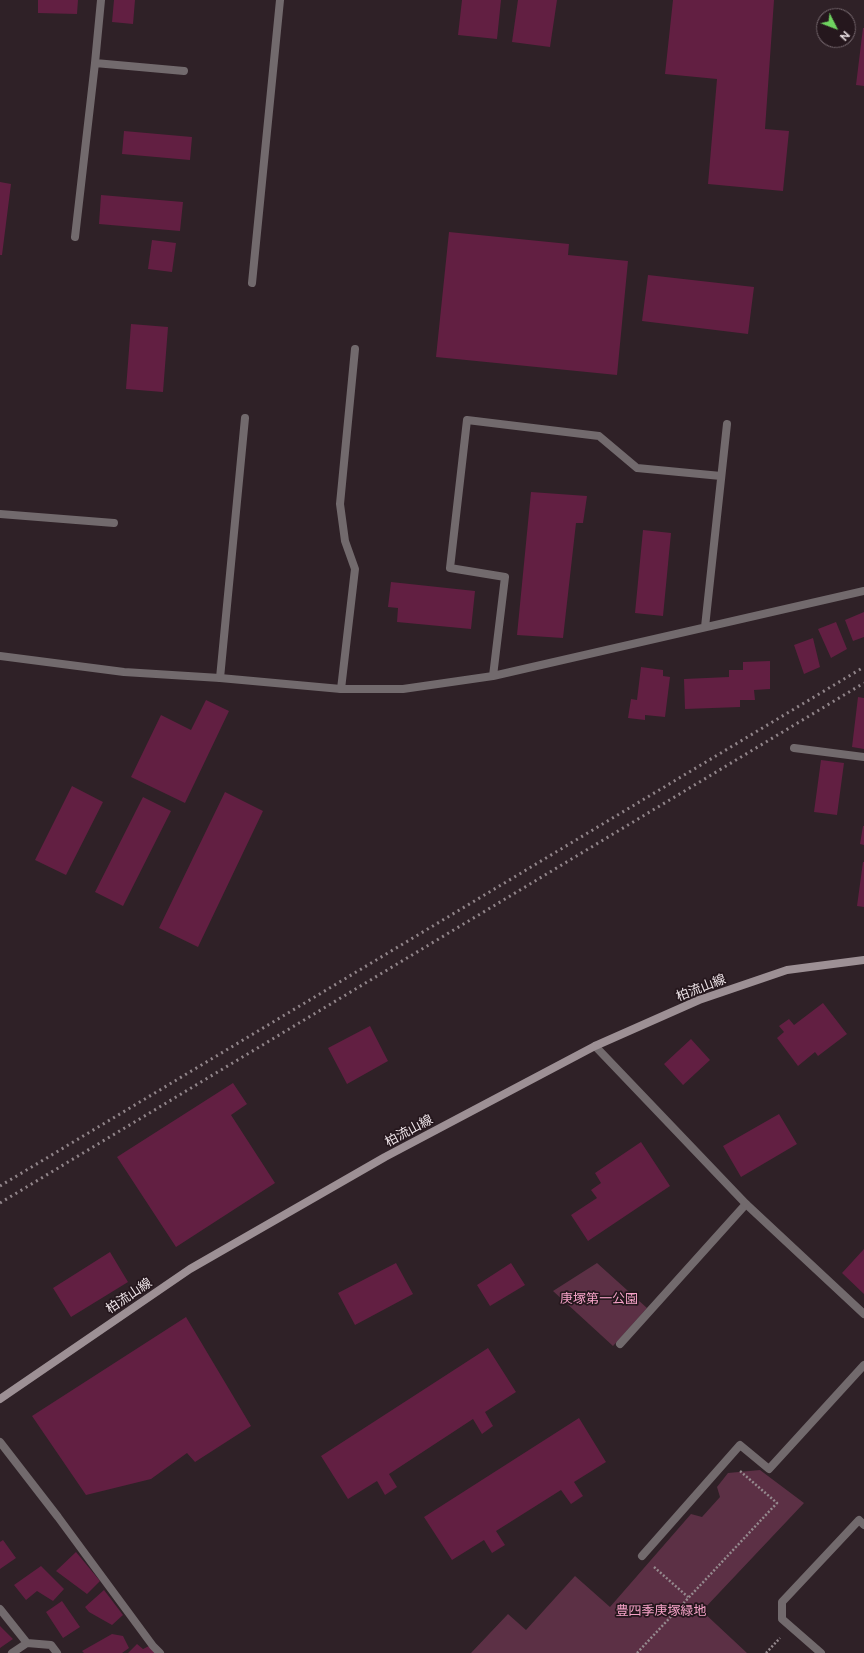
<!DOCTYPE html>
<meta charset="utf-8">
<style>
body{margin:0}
#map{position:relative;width:864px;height:1653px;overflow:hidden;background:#2f2127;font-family:Raleway,sans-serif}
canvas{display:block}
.north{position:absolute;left:816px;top:8px;width:40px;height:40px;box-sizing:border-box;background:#25171d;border:1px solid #76696f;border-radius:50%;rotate:132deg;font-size:11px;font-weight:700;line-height:16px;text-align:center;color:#efe5e9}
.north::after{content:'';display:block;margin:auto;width:14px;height:18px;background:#6fd360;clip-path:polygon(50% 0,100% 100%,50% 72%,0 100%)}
</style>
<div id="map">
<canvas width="864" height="1653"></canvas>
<div class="north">N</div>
</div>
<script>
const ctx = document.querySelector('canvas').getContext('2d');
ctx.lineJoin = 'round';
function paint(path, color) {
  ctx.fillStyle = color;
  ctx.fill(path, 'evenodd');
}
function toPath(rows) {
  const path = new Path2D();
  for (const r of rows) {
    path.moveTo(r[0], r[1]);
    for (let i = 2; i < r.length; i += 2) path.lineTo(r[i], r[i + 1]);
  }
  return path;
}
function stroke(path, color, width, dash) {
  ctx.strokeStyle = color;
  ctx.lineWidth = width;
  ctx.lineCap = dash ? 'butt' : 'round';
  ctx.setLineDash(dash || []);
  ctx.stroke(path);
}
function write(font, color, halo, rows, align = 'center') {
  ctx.font = font + ' Raleway,"Noto Sans JP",sans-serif';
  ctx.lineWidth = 3.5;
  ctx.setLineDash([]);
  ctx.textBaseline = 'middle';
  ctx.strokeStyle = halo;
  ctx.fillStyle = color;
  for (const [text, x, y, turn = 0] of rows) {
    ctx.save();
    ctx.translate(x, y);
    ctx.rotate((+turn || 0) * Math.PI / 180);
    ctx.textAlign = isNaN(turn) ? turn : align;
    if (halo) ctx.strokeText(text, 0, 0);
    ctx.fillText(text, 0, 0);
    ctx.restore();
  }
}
paint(toPath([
 [597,1263,647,1308,613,1346,553,1291],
 [760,1470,804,1503,702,1611,747,1653,471,1653,508,1614,526,1630,575,1576,610,1607,691,1514,702,1517,720,1497,717,1487,728,1473]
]), '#5c3045');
paint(toPath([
 [38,0,78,0,77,14,38,13],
 [114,0,135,0,133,24,112,22],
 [462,0,501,0,497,39,458,35],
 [518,0,557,0,550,47,512,42],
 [673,0,774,0,765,129,789,131,783,191,708,184,717,79,665,74],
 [863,28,864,28,864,86,856,85],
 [124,131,192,137,190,160,122,154],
 [0,182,11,184,2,255,0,255],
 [101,195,183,202,180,231,99,224],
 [449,232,569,244,568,255,628,261,617,375,436,357],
 [152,240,176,243,172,272,148,269],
 [648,275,754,287,748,334,642,321],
 [131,324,168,327,163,392,126,389],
 [531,492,587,496,583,523,576,523,563,638,517,635],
 [643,530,671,533,663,616,635,613],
 [391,582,475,591,471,629,397,622,398,608,388,607],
 [864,612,864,637,853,641,845,620],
 [836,622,847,649,831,658,818,629],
 [813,638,820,667,804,674,794,645],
 [770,661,770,689,754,690,755,700,740,700,740,707,685,709,684,679,729,677,729,670,743,670,743,662],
 [641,667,663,670,663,676,670,677,665,717,645,715,645,720,628,718,631,699,637,700],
 [858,697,864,698,864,749,852,747],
 [206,700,229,711,185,803,131,777,161,715,191,730],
 [821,760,844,763,837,815,814,812],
 [72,786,103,802,66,875,35,860],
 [225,792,263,811,198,947,159,928],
 [143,797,171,811,123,906,95,892],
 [863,826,864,826,864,845,860,844],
 [863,862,864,862,864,907,857,906],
 [823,1003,847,1034,818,1056,815,1052,798,1066,777,1038,784,1032,779,1026,789,1019,794,1025],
 [370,1026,388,1061,347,1084,328,1048],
 [691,1039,710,1060,683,1085,664,1064],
 [233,1083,247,1104,231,1115,275,1183,176,1247,117,1157],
 [779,1114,797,1144,741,1177,723,1146],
 [641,1142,670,1186,588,1241,571,1215,597,1198,591,1190,601,1183,595,1173],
 [864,1249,864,1294,842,1273],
 [110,1252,128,1282,71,1317,53,1288],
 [396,1263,413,1294,355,1325,338,1293],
 [511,1263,525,1285,490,1306,477,1285],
 [186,1317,251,1426,195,1462,187,1453,151,1479,86,1495,32,1416],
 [488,1348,516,1392,485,1412,493,1426,482,1434,473,1419,389,1474,397,1487,385,1495,377,1481,348,1499,321,1456],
 [579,1418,606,1462,574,1482,583,1496,571,1504,561,1490,496,1531,505,1545,492,1553,484,1540,452,1560,424,1517],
 [3,1540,16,1558,0,1569,0,1542],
 [76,1552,100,1581,87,1594,56,1571],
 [41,1566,64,1589,53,1601,37,1591,26,1600,14,1585],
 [104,1590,123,1615,112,1625,89,1612,85,1607],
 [62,1601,80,1627,63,1638,46,1612],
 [0,1626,13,1639,0,1648],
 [112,1634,123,1636,129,1648,122,1653,84,1653,82,1651],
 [137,1644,143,1649,149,1646,156,1653,128,1653]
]), '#621f42');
stroke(toPath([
 [654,1567,688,1597],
 [637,1653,777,1503,740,1471],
 [766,1653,780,1638]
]), '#95898e', 2.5, [2, 2]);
stroke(toPath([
 [95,63,184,71],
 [75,237,95,63,101,0],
 [252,283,280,0],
 [220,678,245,418],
 [341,689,355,569,345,541,340,504,355,349],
 [794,748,864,757],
 [620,1344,746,1204],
 [0,1609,27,1643,12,1653],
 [27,1643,51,1645,57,1653]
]), '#726a6d', 8);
stroke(toPath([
 [0,514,114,523],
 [705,627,727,424],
 [0,656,124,672,220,678,341,689,403,689,493,676,864,591],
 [493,676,505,577,450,568,467,420,599,436,637,468,721,476],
 [595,1046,746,1204,864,1314],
 [0,1442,58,1517,153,1646,160,1653],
 [642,1556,740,1445,769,1469,864,1365],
 [821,1653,782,1619,782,1602,859,1520,864,1525]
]), '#726a6d', 8);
stroke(toPath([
 [0,1399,190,1269,385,1157,595,1046,699,1000,787,970,864,960]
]), '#9d9095', 8);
stroke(toPath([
 [0,1186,864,667],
 [0,1203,864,683]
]), '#91858a', 3, [2, 4]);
write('13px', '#efe5e9', '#25171d', [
 ["柏流山線",701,988,-21],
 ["柏流山線",409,1131,-28],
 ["柏流山線",129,1296,-34]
]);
write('13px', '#f5a2c7', '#25171d', [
 ["庚塚第一公園",599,1299],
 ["豊四季庚塚緑地",661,1611]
]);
</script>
